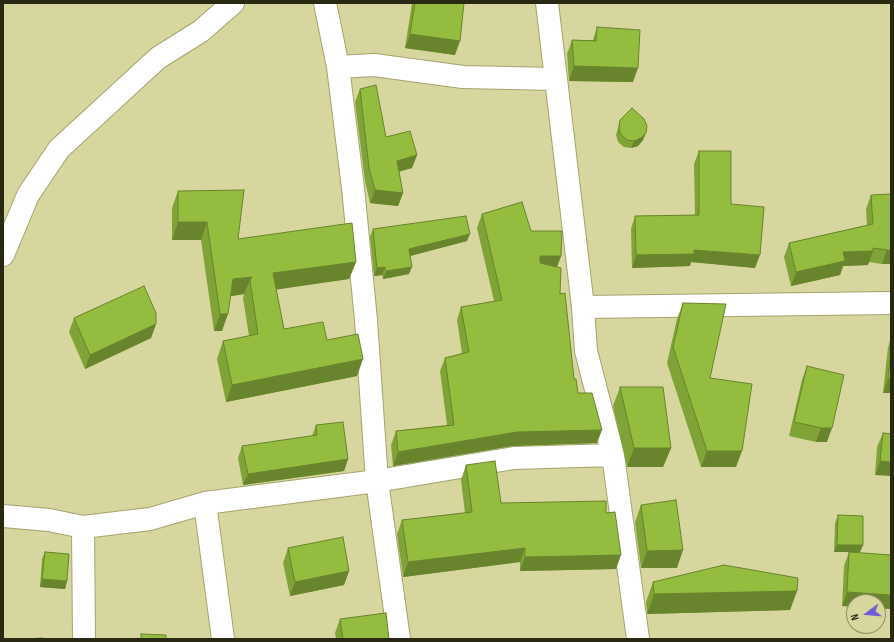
<!DOCTYPE html>
<style>
body{margin:0}
#map{position:relative;width:894px;height:642px;overflow:hidden;background:#d8d69f;font-family:"Sofia Sans Condensed",sans-serif}
canvas{display:block}
.frame{position:absolute;inset:0;border:4px solid #292813;pointer-events:none}
.north{position:absolute;left:846px;top:594px;width:40px;height:40px;box-sizing:border-box;background:#d8d69f;border:1px solid #929067;border-radius:50%;rotate:254deg;font-size:11px;font-weight:700;line-height:16px;text-align:center;color:#292813}
.north::after{content:'';display:block;margin:auto;width:14px;height:18px;background:#6f5dd7;clip-path:polygon(50% 0,100% 100%,50% 72%,0 100%)}
</style>
<div id="map">
<canvas width="894" height="642"></canvas>
<div class="frame"></div>
<div class="north">N</div>
</div>
<script>
const ctx = document.querySelector('canvas').getContext('2d');
ctx.lineJoin = 'round';
function toPath(rows) {
  const path = new Path2D();
  for (const r of rows) {
    path.moveTo(r[0], r[1]);
    for (let i = 2; i < r.length; i += 2) path.lineTo(r[i], r[i + 1]);
  }
  return path;
}
function stroke(path, color, width, dash) {
  ctx.strokeStyle = color;
  ctx.lineWidth = width;
  ctx.lineCap = dash ? 'butt' : 'round';
  ctx.setLineDash(dash || []);
  ctx.stroke(path);
}
function paint(path, color) {
  ctx.fillStyle = color;
  ctx.fill(path, 'evenodd');
}
const street = toPath([
 [325,3,338,67,353,188,366,320,377,481,399,639],
 [547,3,583,307,586,351,613,455,638,639],
 [338,67,374,65,463,77,555,79],
 [3,255,28,195,59,149,158,58,201,31,233,3],
 [583,307,891,303],
 [205,503,223,639],
 [3,516,49,520,83,527,150,519,205,503,377,481,514,458,613,455],
 [83,527,84,639]
]);
stroke(street, '#a5a36e', 24);
stroke(street, '#fff', 22);
paint(toPath([
 [412,3,464,3,455,55,405,48],
 [597,27,633,82,569,81,567,54,572,40,593,40],
 [360,89,386,137,417,155,412,168,399,172,403,193,398,206,370,203,365,181,355,102],
 [620,120,643,140,638,146,631,148,624,147,618,142,616,135],
 [699,151,731,204,755,268,691,262,690,266,632,268,631,229,635,216,695,215,694,164],
 [178,191,238,239,356,262,349,279,276,289,284,329,327,340,357,376,226,402,217,359,223,341,249,336,243,298,244,294,230,296,222,331,214,331,201,240,172,240,172,208],
 [871,195,891,264,882,264,869,262,868,265,843,266,840,275,791,286,784,257,789,243,867,225,866,209],
 [482,214,531,231,561,256,557,267,560,294,574,379,578,393,597,443,512,446,393,466,391,445,396,431,447,425,440,371,445,358,462,353,457,320,461,307,494,301,477,228],
 [373,229,467,241,410,256,409,274,383,279,382,275,374,276,370,237],
 [683,303,710,378,736,467,701,467,667,363,677,319],
 [74,318,156,324,151,338,85,369,69,332],
 [891,338,891,393,883,393,888,347],
 [807,366,827,442,816,442,789,436,802,380],
 [620,387,671,448,663,467,627,467,613,406],
 [316,425,348,459,344,471,243,485,238,458,242,446,312,436],
 [883,433,891,434,875,475,877,447],
 [466,465,501,503,606,513,616,569,520,571,520,562,403,577,397,534,402,520,465,513,461,480],
 [641,505,677,568,641,568,635,522],
 [838,515,863,545,860,552,834,552,835,523],
 [288,548,349,571,344,585,290,596,283,563],
 [45,552,67,581,65,589,40,587,42,559],
 [849,552,891,555,891,609,878,608,878,602,842,606,844,566],
 [653,582,797,591,790,610,647,614,646,602],
 [340,619,389,639,336,639,335,633]
]), '#7fa336');
paint(toPath([
 [410,34,460,41,455,55,405,48],
 [574,66,638,68,633,82,569,81],
 [646,133,643,140,638,146,631,148,634,141],
 [417,155,412,168,392,173,397,161],
 [375,190,403,193,398,206,370,203],
 [178,222,207,222,201,240,172,240],
 [470,234,467,241,406,257,409,249],
 [694,250,760,255,755,268,691,262,690,266,632,268,636,255],
 [887,250,891,250,891,264,882,264],
 [873,251,868,265,843,266,840,275,791,286,796,272,843,252],
 [540,256,561,256,556,269,535,270],
 [356,262,349,279,267,291,273,273],
 [385,267,382,275,374,276,377,268],
 [412,267,409,274,383,279,386,271],
 [252,277,250,280,244,294,226,297,233,279],
 [220,314,228,314,222,331,214,331],
 [156,324,151,338,85,369,90,355],
 [363,359,357,376,226,402,232,385],
 [888,379,891,379,891,393,883,393],
 [821,428,832,428,827,442,816,442],
 [602,430,597,443,512,446,393,466,398,452,517,432],
 [634,448,671,448,663,467,627,467],
 [707,451,742,451,736,467,701,467],
 [348,459,344,471,243,485,248,474],
 [880,461,891,462,891,476,875,475],
 [837,545,863,545,860,552,834,552],
 [525,548,520,562,403,577,408,562],
 [683,550,677,568,641,568,647,551],
 [621,555,616,569,520,571,525,557],
 [349,571,344,585,290,596,295,582],
 [42,579,67,581,65,589,40,587],
 [797,591,790,610,647,614,654,594],
 [847,592,891,595,891,609,878,608,878,602,854,602,854,607,842,606]
]), '#68842c');
const building = toPath([
 [415,3,464,3,460,41,410,34,415,3],
 [597,27,640,30,638,68,574,66,572,40,596,41,597,27],
 [376,85,386,137,410,131,417,155,397,161,403,193,375,190,369,168,360,89,376,85],
 [632,108,644,119,647,126,646,133,641,138,634,141,627,140,621,135,619,128,620,120,632,108],
 [699,151,731,151,731,204,764,207,760,255,694,250,694,254,636,255,635,216,699,215,699,151],
 [244,190,238,239,352,223,356,262,273,273,284,329,323,322,327,340,358,334,363,359,232,385,223,341,258,334,250,280,252,277,233,279,228,314,220,314,207,222,178,222,178,191,244,190],
 [891,194,891,250,887,250,873,248,873,251,843,252,845,261,796,272,789,243,873,224,871,195,891,194],
 [522,202,531,231,562,231,561,256,540,256,540,263,561,268,560,294,565,293,574,379,576,379,578,393,592,393,602,430,517,432,398,452,396,431,454,425,445,358,469,352,461,307,502,300,482,214,522,202],
 [466,216,470,234,409,249,412,267,386,271,385,267,377,268,373,229,466,216],
 [144,286,156,313,156,324,90,355,74,318,144,286],
 [683,303,726,304,710,378,752,384,742,451,707,451,673,347,683,303],
 [891,352,891,379,888,379,891,352],
 [807,366,844,375,832,428,821,428,794,422,807,366],
 [620,387,663,387,671,448,634,448,620,387],
 [343,422,348,459,248,474,242,446,317,435,316,425,343,422],
 [883,433,891,434,891,462,880,461,883,433],
 [495,461,501,503,606,501,606,513,615,512,621,555,525,557,525,548,408,562,402,520,472,512,466,465,495,461],
 [676,500,683,550,647,551,641,505,676,500],
 [838,515,863,516,863,545,837,545,838,515],
 [343,537,349,571,295,582,288,548,343,537],
 [45,552,69,554,67,581,42,579,45,552],
 [849,552,891,555,891,595,847,592,849,552],
 [724,565,798,578,797,591,654,594,653,582,724,565],
 [386,613,389,639,343,639,340,619,386,613],
 [141,634,166,635,166,639,141,639,141,634],
 [42,638,42,639,27,639,42,638]
]);
paint(building, '#94bd3f');
stroke(building, '#68842c', 1);
</script>
